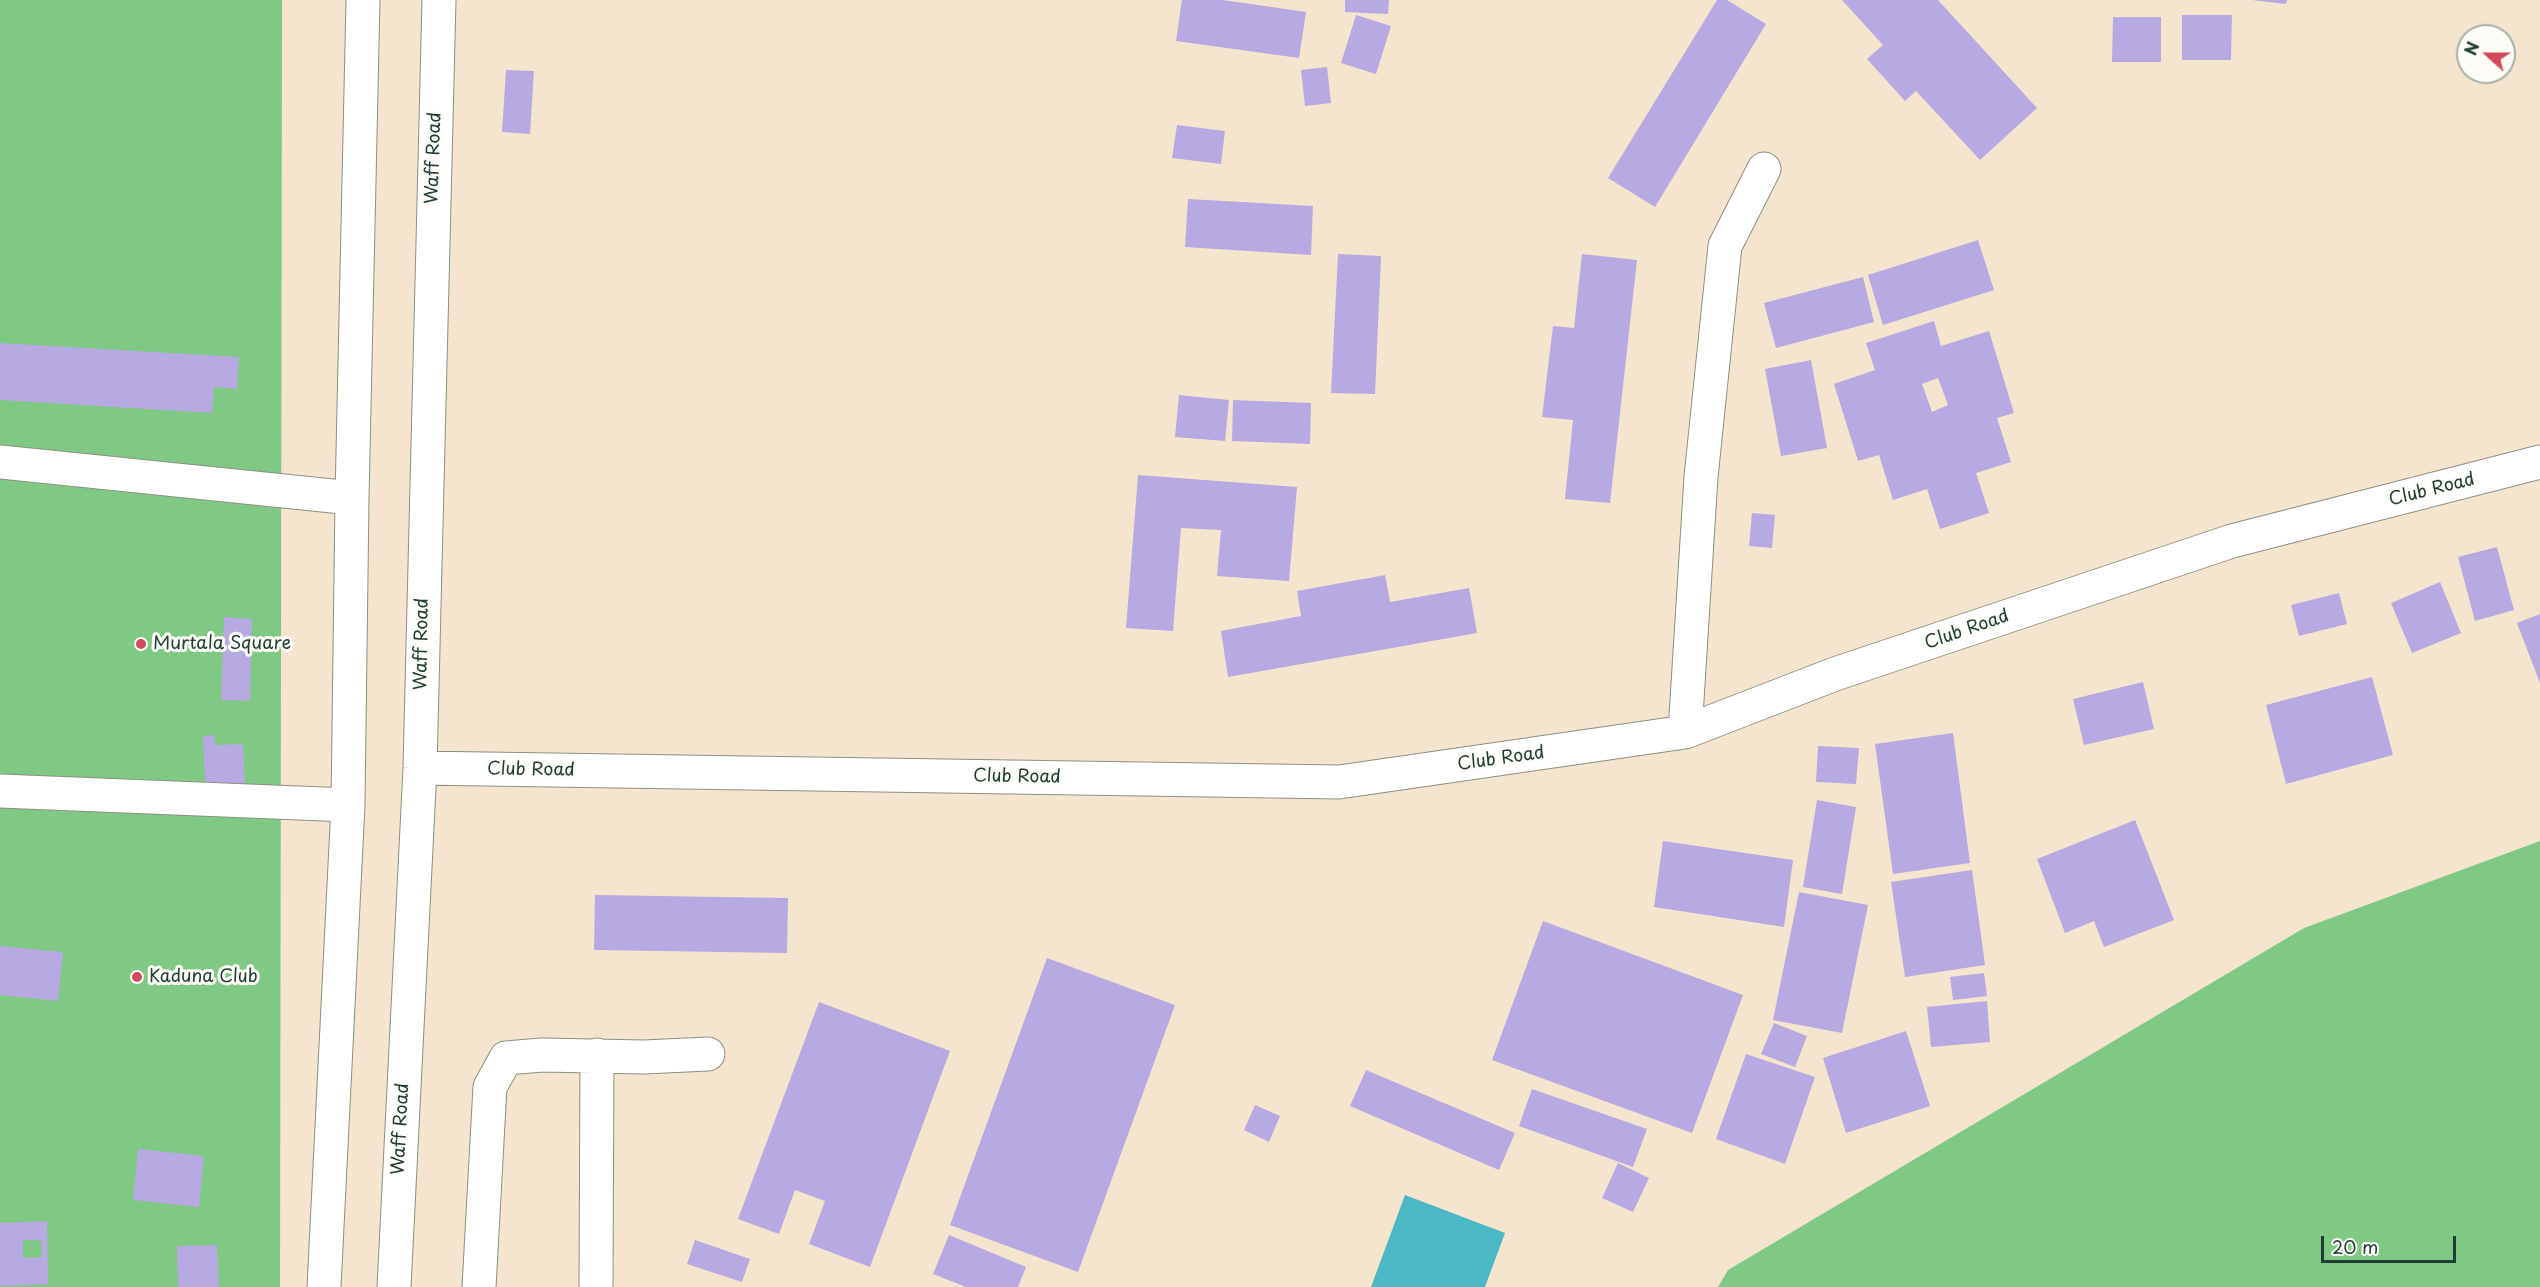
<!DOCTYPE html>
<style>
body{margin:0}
#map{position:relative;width:2540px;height:1287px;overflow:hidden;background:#f6e5ce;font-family:"Playpen Sans",sans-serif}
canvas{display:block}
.north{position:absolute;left:2456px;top:24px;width:60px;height:60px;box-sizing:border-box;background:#fdfcf7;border:2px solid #a4b0a9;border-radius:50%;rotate:291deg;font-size:16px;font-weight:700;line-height:24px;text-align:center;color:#1f3d34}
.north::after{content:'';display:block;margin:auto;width:21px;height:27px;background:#d1495b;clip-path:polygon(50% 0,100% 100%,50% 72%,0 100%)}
.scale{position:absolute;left:2321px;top:1236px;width:135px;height:27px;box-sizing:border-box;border:3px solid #1f3d34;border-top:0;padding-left:8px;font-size:18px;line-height:21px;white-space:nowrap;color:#1f3d34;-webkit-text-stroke:4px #fdfcf7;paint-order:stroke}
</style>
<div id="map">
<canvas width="2540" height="1287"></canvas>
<div class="north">N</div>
<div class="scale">20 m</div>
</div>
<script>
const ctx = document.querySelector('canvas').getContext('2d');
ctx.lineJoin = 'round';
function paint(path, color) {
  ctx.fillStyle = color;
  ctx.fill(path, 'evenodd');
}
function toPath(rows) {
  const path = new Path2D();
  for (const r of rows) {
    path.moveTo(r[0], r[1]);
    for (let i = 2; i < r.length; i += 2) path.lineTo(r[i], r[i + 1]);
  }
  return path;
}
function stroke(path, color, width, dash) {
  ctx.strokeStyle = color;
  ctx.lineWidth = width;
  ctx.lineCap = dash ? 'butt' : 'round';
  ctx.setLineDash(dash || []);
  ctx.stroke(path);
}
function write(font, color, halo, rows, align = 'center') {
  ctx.font = font + ' "Playpen Sans",sans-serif';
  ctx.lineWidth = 6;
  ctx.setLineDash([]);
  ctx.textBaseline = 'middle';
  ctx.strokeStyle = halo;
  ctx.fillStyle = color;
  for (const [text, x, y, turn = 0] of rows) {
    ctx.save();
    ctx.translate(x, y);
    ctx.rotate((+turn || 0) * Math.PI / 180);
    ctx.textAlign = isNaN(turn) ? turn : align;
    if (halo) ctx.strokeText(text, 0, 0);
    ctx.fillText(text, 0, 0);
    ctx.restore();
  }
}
paint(toPath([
 [0,0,282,0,280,1287,0,1287],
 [2540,841,2540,1287,1718,1287,1728,1270,2304,928]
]), '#7fc985');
paint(toPath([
 [1405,1195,1505,1233,1485,1287,1371,1287]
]), '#4bb8c6');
paint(toPath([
 [1182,0,1223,0,1306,12,1299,58,1176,41],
 [1345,0,1389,0,1388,14,1345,12],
 [1717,0,1727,0,1766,24,1655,207,1608,178],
 [1842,0,1938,0,2037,108,1980,160,1916,91,1905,101,1867,59,1883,45],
 [2252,0,2287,0,2286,4],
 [1356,15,1391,26,1376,74,1341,63],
 [2182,15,2232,15,2231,60,2182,60],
 [2113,17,2161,17,2161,62,2112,62],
 [1327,67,1331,103,1305,106,1301,70],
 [506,70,534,71,530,134,502,132],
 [1177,125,1225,131,1221,164,1172,158],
 [1188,199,1313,206,1311,255,1185,247],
 [1978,240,1994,290,1883,325,1868,275],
 [1338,254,1381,256,1375,394,1331,393],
 [1582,254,1637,260,1610,503,1565,499,1573,420,1542,417,1553,326,1574,328],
 [1863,277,1874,322,1776,348,1764,303],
 [1934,321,1941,346,1989,331,2014,413,1997,418,2011,462,1976,473,1989,513,1940,529,1927,489,1893,500,1879,455,1858,461,1834,384,1875,370,1866,343],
 [1938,378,1948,405,1932,412,1922,384],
 [0,343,239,357,237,389,214,387,212,413,0,400],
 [1811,360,1827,448,1781,456,1765,369],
 [1179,395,1229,400,1225,441,1175,437],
 [1233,400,1311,403,1310,444,1232,441],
 [1138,475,1297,487,1289,581,1217,576,1221,530,1181,528,1173,631,1126,628],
 [1752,513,1775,515,1772,548,1749,546],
 [2497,547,2514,610,2475,621,2458,557],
 [1385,575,1390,602,1469,588,1477,633,1228,677,1221,631,1301,616,1297,591],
 [2440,582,2461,633,2412,653,2391,603],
 [2339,593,2347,624,2299,636,2291,605],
 [2540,614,2540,683,2517,623],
 [224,617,252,619,250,701,221,700],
 [2372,677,2393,755,2286,784,2266,705],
 [2143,682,2154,729,2084,745,2073,699],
 [1953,733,1970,863,1893,874,1875,744],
 [214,735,215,745,243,744,245,784,205,785,203,736],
 [1818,746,1859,748,1856,784,1816,782],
 [1817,800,1856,807,1842,894,1803,887],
 [2135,820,2174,920,2104,947,2094,921,2065,933,2037,859],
 [1663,841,1793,860,1784,927,1654,907],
 [1972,870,1985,965,1905,977,1891,882],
 [1799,892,1868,905,1842,1033,1773,1020],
 [595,895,788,898,787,953,594,950],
 [1543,921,1743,995,1692,1133,1492,1060],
 [0,946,63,952,58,1001,0,995],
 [1047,958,1175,1005,1078,1272,950,1225],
 [1984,973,1987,996,1953,1000,1950,977],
 [1987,1001,1990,1042,1931,1047,1927,1007],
 [819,1002,950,1051,870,1267,809,1244,825,1201,795,1190,779,1234,738,1219],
 [1774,1023,1807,1036,1795,1067,1761,1054],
 [1906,1031,1930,1106,1846,1133,1823,1058],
 [1746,1054,1815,1077,1785,1164,1716,1139],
 [1366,1070,1515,1133,1499,1170,1350,1106],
 [1532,1089,1647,1129,1633,1167,1519,1126],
 [1255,1105,1280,1116,1269,1142,1244,1130],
 [138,1149,204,1156,199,1207,133,1200],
 [1618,1163,1649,1178,1633,1212,1602,1198],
 [47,1221,48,1284,0,1286,0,1223],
 [23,1240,41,1240,42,1257,23,1258],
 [949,1235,1026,1267,1018,1287,966,1287,933,1274],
 [695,1240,750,1259,742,1282,687,1264],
 [217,1245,219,1287,178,1287,177,1246]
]), '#b7a9e1');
const minor = toPath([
 [0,462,352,498],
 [1685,732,1701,477,1725,246,1764,169],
 [420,768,1339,782,1685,732,1835,674,2232,541,2540,462],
 [0,791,348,805],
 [324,1287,348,805,352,498,363,0],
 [394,1287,420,768,439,0],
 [479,1287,490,1087,506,1058,542,1055,644,1057,708,1054],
 [596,1287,597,1055]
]);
stroke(minor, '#8a9181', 35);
stroke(minor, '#fff', 33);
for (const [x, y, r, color] of [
 [141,644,6,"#d1495b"],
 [137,977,6,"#d1495b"]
]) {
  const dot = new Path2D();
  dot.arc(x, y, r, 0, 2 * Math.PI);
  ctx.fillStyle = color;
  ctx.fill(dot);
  stroke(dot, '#fdfcf7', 2);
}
write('18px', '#1f3d34', '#fdfcf7', [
 ["Waff Road",434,158,-88],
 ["Club Road",2432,490,-14],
 ["Club Road",1967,630,-19],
 ["Waff Road",422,644,-89],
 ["Club Road",1501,759,-8],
 ["Club Road",531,770,1],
 ["Club Road",1017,777,1],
 ["Waff Road",401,1129,-87]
]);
write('18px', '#1f3d34', '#fdfcf7', [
 ["Murtala Square",153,644],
 ["Kaduna Club",149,977]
], 'left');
</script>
